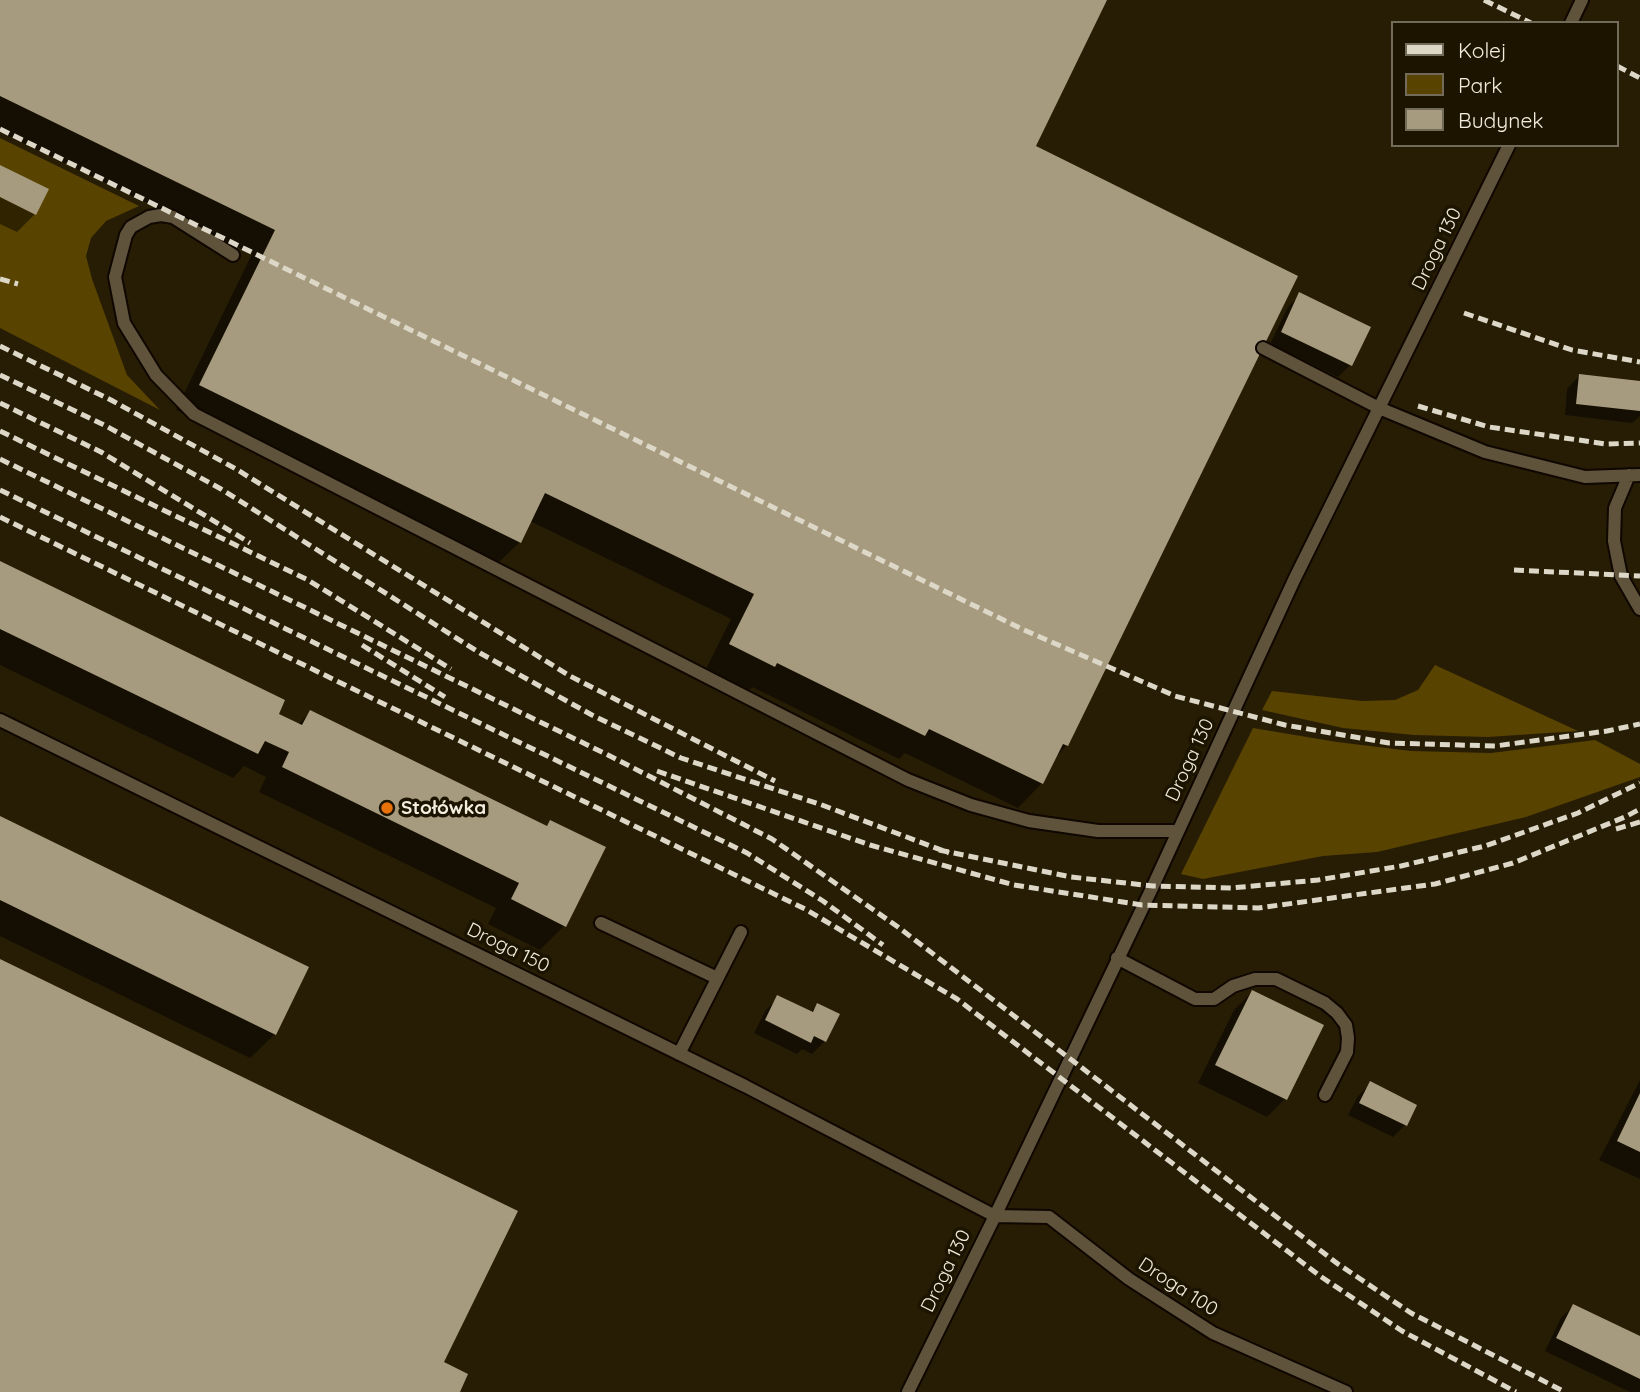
<!DOCTYPE html>
<meta charset="utf-8">
<style>
body{margin:0}
#map{position:relative;width:1640px;height:1392px;overflow:hidden;background:#271d05;font-family:Quicksand,sans-serif}
canvas{display:block}
.legend{position:absolute;left:1391px;top:21px;width:228px;height:126px;box-sizing:border-box;background:#1d1400;border:2px solid #726b59;margin:0;padding:9px 12px;list-style:none;font-size:21px;color:#f2edde}
.legend li{display:flex;align-items:center;gap:14px;height:35px}
.legend b{width:35px;border:2px solid #726b59}
</style>
<div id="map">
<canvas width="1640" height="1392"></canvas>
<ul class="legend">
<li><b style="height:9px;background:#dcd7c7"></b>Kolej</li>
<li><b style="height:19px;background:#594300"></b>Park</li>
<li><b style="height:19px;background:#a79b7f"></b>Budynek</li>
</ul>
</div>
<script>
const ctx = document.querySelector('canvas').getContext('2d');
ctx.lineJoin = 'round';
function paint(path, color) {
  ctx.fillStyle = color;
  ctx.fill(path, 'evenodd');
}
function toPath(rows) {
  const path = new Path2D();
  for (const r of rows) {
    path.moveTo(r[0], r[1]);
    for (let i = 2; i < r.length; i += 2) path.lineTo(r[i], r[i + 1]);
  }
  return path;
}
function stroke(path, color, width, dash) {
  ctx.strokeStyle = color;
  ctx.lineWidth = width;
  ctx.lineCap = dash ? 'butt' : 'round';
  ctx.setLineDash(dash || []);
  ctx.stroke(path);
}
function write(font, color, halo, rows, align = 'center') {
  ctx.font = font + ' Quicksand,sans-serif';
  ctx.lineWidth = 7;
  ctx.setLineDash([]);
  ctx.textBaseline = 'middle';
  ctx.strokeStyle = halo;
  ctx.fillStyle = color;
  for (const [text, x, y, turn = 0] of rows) {
    ctx.save();
    ctx.translate(x, y);
    ctx.rotate((+turn || 0) * Math.PI / 180);
    ctx.textAlign = isNaN(turn) ? turn : align;
    if (halo) ctx.strokeText(text, 0, 0);
    ctx.fillText(text, 0, 0);
    ctx.restore();
  }
}
paint(toPath([
 [0,138,139,206,106,221,91,238,86,256,92,279,127,375,160,410,0,328],
 [1435,665,1578,731,1488,737,1414,735,1343,728,1262,710,1272,691,1362,701,1395,700,1418,690],
 [1253,728,1337,742,1411,751,1491,753,1595,740,1640,764,1640,777,1526,817,1377,852,1323,856,1203,879,1181,874]
]), '#594300');
paint(toPath([
 [0,0,1104,0,1033,147,1067,745,1055,758,1042,783,1018,808,905,753,899,759,752,687,750,690,706,669,731,619,530,521,520,542,495,566,176,410,252,254,0,132],
 [0,167,35,214,17,232,0,224],
 [1300,295,1350,365,1338,377,1270,344,1288,307],
 [1579,376,1640,383,1640,416,1632,423,1565,415,1567,389],
 [0,563,298,725,310,712,545,827,550,822,564,926,540,950,488,924,496,908,259,792,266,777,244,766,233,778,0,665],
 [0,818,275,1034,250,1058,0,936],
 [1252,992,1285,1099,1267,1117,1198,1083,1234,1010],
 [778,998,810,1013,817,1005,838,1015,825,1041,812,1054,802,1049,797,1054,754,1033,766,1010],
 [1640,1080,1640,1179,1599,1160],
 [1371,1083,1405,1125,1393,1137,1348,1115,1358,1096],
 [1573,1306,1640,1338,1640,1392,1630,1392,1545,1351,1561,1318]
]), '#0007');
paint(toPath([
 [0,0,1107,0,1036,146,1298,276,1068,746,1063,744,1043,784,929,729,925,736,777,663,775,667,729,644,754,594,545,493,521,543,199,385,275,230,0,96],
 [0,165,49,189,36,215,0,197],
 [1299,292,1371,327,1352,366,1281,332],
 [1579,374,1640,381,1640,411,1576,404],
 [0,561,285,700,279,714,302,725,310,710,547,826,550,820,606,847,566,927,511,899,519,883,282,767,289,752,265,741,258,754,0,629],
 [0,816,309,967,276,1035,0,900],
 [0,959,518,1211,444,1362,468,1374,460,1392,0,1392],
 [1252,990,1324,1025,1287,1100,1215,1065],
 [777,995,813,1012,817,1003,840,1014,826,1042,814,1036,811,1043,765,1020],
 [1370,1081,1417,1105,1407,1126,1359,1103],
 [1640,1093,1640,1152,1617,1141],
 [1573,1304,1640,1336,1640,1379,1556,1338]
]), '#a79b7f');
const lane = toPath([
 [1571,23,1582,0],
 [233,255,173,217,161,215,149,217,131,227,126,235,115,277,124,323,156,375,194,414,908,780,971,805,1029,821,1098,831,1178,831],
 [1263,348,1379,408,1485,452,1585,477,1640,475],
 [1629,475,1615,508,1614,541,1621,576,1640,609],
 [0,720,745,1086,995,1216,1049,1217,1129,1279,1213,1333,1346,1392],
 [601,923,717,978],
 [1117,958,1195,999,1214,999,1233,986,1255,979,1276,979,1325,1003,1337,1013,1346,1025,1348,1038,1347,1052,1325,1095],
 [679,1054,741,932],
 [908,1392,995,1216,1153,886,1294,580,1509,145]
]);
stroke(lane, '#0f0700', 16);
stroke(lane, '#5f543b', 12);
stroke(toPath([
 [1484,0,1531,23],
 [1617,66,1640,78],
 [0,129,1024,630,1175,696,1285,725,1389,743,1495,746,1607,731,1640,724],
 [0,279,18,284],
 [1464,313,1572,350,1640,362],
 [0,346,111,400,236,469,570,676,775,781],
 [0,375,106,426,221,489,480,653,592,715,681,758,822,805,949,853],
 [0,403,101,452,250,543],
 [1418,406,1489,427,1606,444,1640,443],
 [0,431,308,580,451,669],
 [0,459,608,755,772,839,898,927,1338,1264,1411,1313,1565,1392],
 [0,490,747,853,823,901,883,945],
 [0,517,805,909,957,999,1320,1276,1402,1331,1516,1392],
 [1514,570,1640,576],
 [362,645,445,697],
 [657,771,870,845,1014,885,1142,905,1258,908,1435,884,1513,863,1625,817,1640,809],
 [1616,829,1640,822],
 [939,850,1071,877,1153,886,1231,888,1318,880,1401,866,1485,846,1578,813,1640,783]
]), '#dcd7c7', 5, [10, 5]);
for (const [x, y, r, color] of [
 [387,808,7,"#e8710a"]
]) {
  const dot = new Path2D();
  dot.arc(x, y, r, 0, 2 * Math.PI);
  ctx.fillStyle = color;
  ctx.fill(dot);
  stroke(dot, '#1d1400', 2.5);
}
write('19px', '#f2edde', '#1d1400', [
 ["Droga 130",1437,249,-64],
 ["Droga 130",1190,760,-65],
 ["Droga 150",508,948,26],
 ["Droga 130",946,1271,-64],
 ["Droga 100",1178,1287,33]
]);
write('bold 19px', '#f2edde', '#1d1400', [
 ["Stołówka",401,808]
], 'left');
</script>
